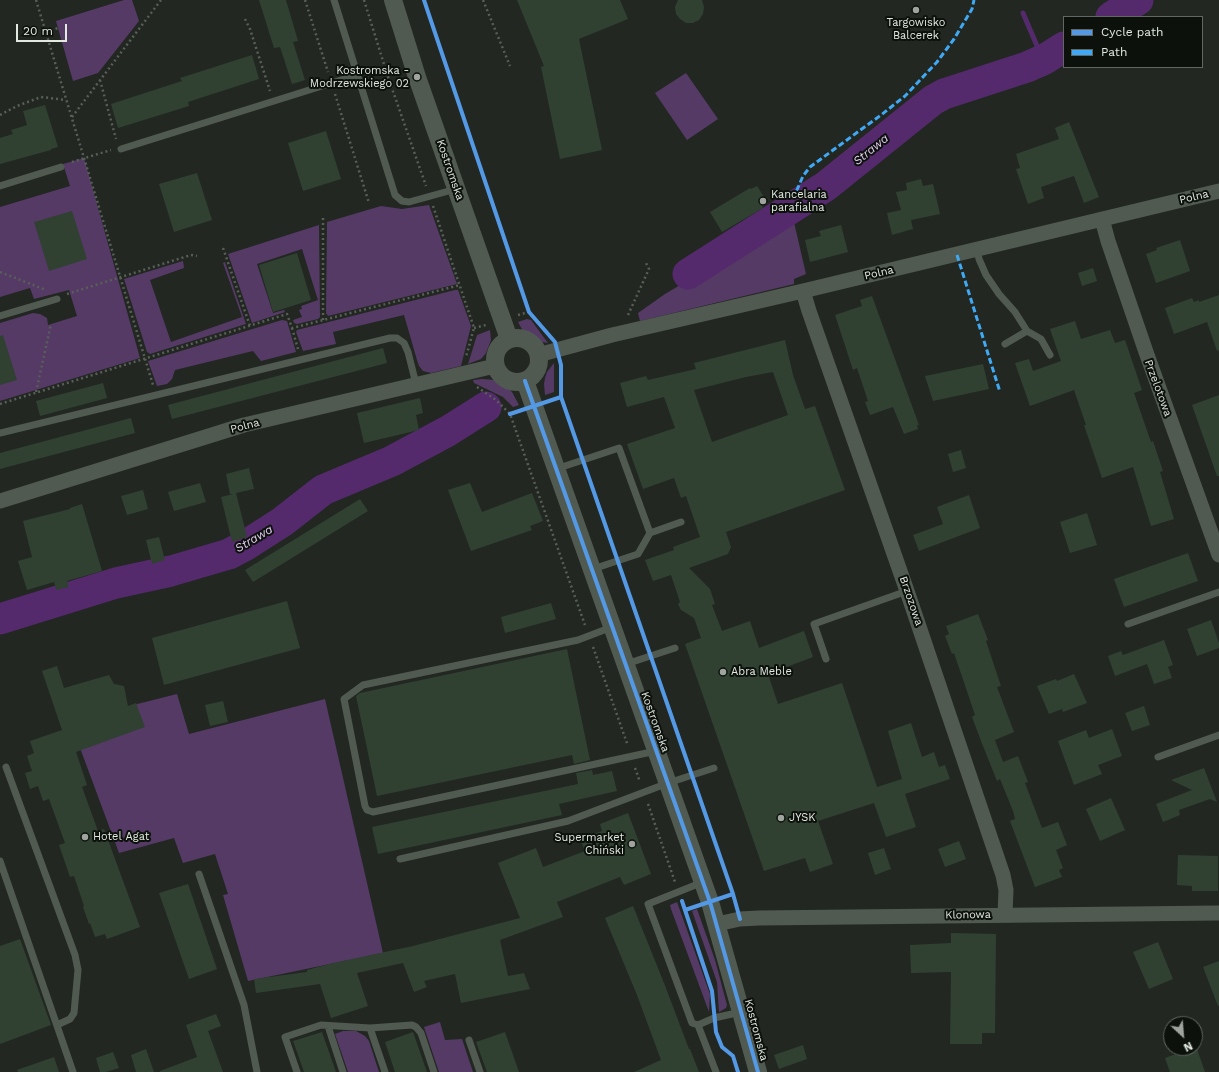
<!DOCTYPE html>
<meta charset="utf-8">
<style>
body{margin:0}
#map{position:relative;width:1219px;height:1072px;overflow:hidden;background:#222722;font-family:"Work Sans",sans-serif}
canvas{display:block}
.legend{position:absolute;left:1063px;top:16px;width:140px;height:52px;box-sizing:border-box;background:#0c110c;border:1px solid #626761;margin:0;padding:5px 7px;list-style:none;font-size:12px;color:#e2e9e1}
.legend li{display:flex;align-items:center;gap:8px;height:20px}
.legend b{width:20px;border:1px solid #626761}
.north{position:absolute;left:1163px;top:1016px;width:40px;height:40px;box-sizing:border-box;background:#0c110c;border:1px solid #626761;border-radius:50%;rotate:154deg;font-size:11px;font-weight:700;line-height:16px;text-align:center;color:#e2e9e1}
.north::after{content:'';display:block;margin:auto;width:14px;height:18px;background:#9fa59e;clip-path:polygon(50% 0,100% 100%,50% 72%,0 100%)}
.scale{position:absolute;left:16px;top:24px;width:51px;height:18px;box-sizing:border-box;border:2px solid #e2e9e1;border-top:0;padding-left:5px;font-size:12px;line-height:14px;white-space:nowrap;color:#e2e9e1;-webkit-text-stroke:3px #0c110c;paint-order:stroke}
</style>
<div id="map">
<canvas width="1219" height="1072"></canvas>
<ul class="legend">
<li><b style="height:5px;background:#5399e6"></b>Cycle path</li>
<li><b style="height:5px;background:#3fa9f5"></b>Path</li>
</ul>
<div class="north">N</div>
<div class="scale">20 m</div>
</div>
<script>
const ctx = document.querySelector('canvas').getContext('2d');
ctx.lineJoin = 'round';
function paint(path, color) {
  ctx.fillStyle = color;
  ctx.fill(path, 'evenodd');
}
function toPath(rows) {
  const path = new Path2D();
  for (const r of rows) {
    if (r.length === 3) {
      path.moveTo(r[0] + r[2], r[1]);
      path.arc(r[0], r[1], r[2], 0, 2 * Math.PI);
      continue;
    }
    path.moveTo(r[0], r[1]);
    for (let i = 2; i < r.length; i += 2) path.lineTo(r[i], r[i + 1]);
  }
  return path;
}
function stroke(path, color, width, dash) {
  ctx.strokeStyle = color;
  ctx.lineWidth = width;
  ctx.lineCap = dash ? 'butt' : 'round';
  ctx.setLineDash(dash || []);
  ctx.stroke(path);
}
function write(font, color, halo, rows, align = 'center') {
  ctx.font = font + ' "Work Sans",sans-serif';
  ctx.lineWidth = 4;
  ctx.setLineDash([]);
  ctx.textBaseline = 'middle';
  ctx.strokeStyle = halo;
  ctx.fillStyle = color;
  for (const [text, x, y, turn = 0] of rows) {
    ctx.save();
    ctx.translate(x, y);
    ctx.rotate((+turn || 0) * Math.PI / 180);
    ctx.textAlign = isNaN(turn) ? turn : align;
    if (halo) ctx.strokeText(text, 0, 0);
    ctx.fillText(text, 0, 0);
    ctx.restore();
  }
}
paint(toPath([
 [124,0,132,0,139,21,98,73,73,81,56,21],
 [686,73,718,119,687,140,655,93],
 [84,158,140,358,0,401,0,323,33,313,40,314,47,318,48,325,77,316,69,290,34,299,30,288,0,297,0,207,70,186,63,164],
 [429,205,457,284,328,316,326,313,327,222,381,206,402,209],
 [793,218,806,274,794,279,794,284,640,321,638,313,665,294],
 [319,225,320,317,318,319,297,324,294,323,293,320,302,317,299,310,302,309,301,306,318,300,302,249,257,264,273,313,284,310,285,312,252,323,228,254],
 [183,261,184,268,150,280,171,342,242,317,223,263,225,262,246,324,150,354,147,352,124,279],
 [455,290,458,290,471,326,461,366,431,373,423,371,419,366,417,360,404,315,333,332,336,344,303,351,296,332,297,330],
 [527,319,531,320,548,343,537,341,530,338,524,333,518,322],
 [282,320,287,321,296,352,261,361,253,351,175,370,172,379,167,384,157,386,148,361],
 [490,330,491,340,486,353,481,359,468,364,477,335],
 [554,363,554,392,545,395,544,384,545,378,547,372],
 [482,379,495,380,503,383,512,392,519,405,513,407,503,397,474,383,473,380],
 [177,694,189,734,325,699,383,953,248,981,223,895,228,894,215,854,183,863,174,838,119,853,70,721],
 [677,902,710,994,709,1012,671,909,670,905],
 [697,909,715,960,727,1005,726,1008,719,1012,717,982,692,911],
 [440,1022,445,1040,462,1039,473,1072,439,1072,424,1027],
 [343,1031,356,1031,365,1036,369,1041,379,1072,348,1072,335,1034]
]), '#553a66');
paint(toPath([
 [485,404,490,410,456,430,449,420,456,421]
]), '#542a6c');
stroke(toPath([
 [1023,13,1043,60]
]), '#542a6c', 5);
stroke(toPath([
 [1111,17,1138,0],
 [688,274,826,186,933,100,944,94,1027,67,1045,59,1064,47],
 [0,619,116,583,171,571,229,554,246,545,282,522,323,490,392,461,448,431,486,407]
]), '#542a6c', 31);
paint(toPath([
 [259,0,286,0,298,41,293,42,305,80,292,84,280,47,274,48],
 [517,0,620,0,628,19,579,39,602,150,560,159,541,67,544,66],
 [678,0,702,0,704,7,703,14,699,20,693,23,686,23,680,19,676,14,675,7],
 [252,55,259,79,188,102,189,106,118,128,111,104,182,81,180,78],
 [45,105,58,147,51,149,51,150,0,164,0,138,13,134,11,130,27,125,23,111],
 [1069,122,1099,197,1084,203,1074,176,1041,187,1044,198,1028,204,1016,169,1020,168,1016,154,1059,139,1055,128],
 [326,131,341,179,303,191,288,143],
 [197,173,212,220,174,232,159,184],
 [921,179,923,186,933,184,940,214,911,220,913,229,892,235,887,213,901,210,896,192,907,190,906,183],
 [757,186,768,203,762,207,763,208,722,232,710,212,750,188,751,189],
 [72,211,87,259,49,271,34,222],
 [841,225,848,252,810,262,805,240,821,236,819,231],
 [1180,240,1190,271,1156,283,1146,254,1157,250,1156,248],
 [297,253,311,300,273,312,259,265],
 [1093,268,1097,281,1082,286,1078,273],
 [1219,295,1219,350,1217,351,1207,322,1174,334,1165,308,1192,298,1194,302,1199,300,1199,302],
 [872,296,919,425,917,425,918,429,904,434,893,407,870,415,865,402,868,401,857,368,853,370,835,315,862,306,860,300],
 [1075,321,1081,339,1110,330,1115,343,1125,340,1142,390,1134,393,1151,442,1153,441,1163,471,1160,472,1174,519,1151,526,1133,467,1102,478,1084,425,1086,425,1074,390,1030,406,1015,363,1029,359,1033,371,1061,361,1050,329],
 [3,335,17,380,0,385,0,336],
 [785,340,793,375,805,409,815,406,845,490,726,532,731,547,728,554,689,568,710,589,715,604,712,605,722,631,750,621,759,648,804,631,813,657,768,674,778,704,842,683,877,787,902,779,888,731,911,723,922,757,934,752,939,767,945,765,950,779,905,794,916,827,886,837,874,803,818,821,833,864,810,872,805,858,764,871,685,644,701,638,694,618,681,610,678,604,680,602,671,575,653,581,645,560,674,550,673,547,700,537,686,496,681,498,674,478,643,489,627,444,675,428,664,397,627,407,620,383,646,376,648,380,696,369,694,363],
 [773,372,788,415,712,442,694,390,746,377],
 [383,348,387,363,172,419,168,405],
 [983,364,989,389,933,401,925,376],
 [103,383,107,398,40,416,36,401],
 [1219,395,1219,476,1217,476,1192,405],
 [420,398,423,413,416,415,419,430,364,443,357,413],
 [131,418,135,433,0,469,0,453],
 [961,450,966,468,953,472,948,454],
 [249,468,254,489,236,493,247,537,232,542,221,497,233,494,230,494,226,474],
 [200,483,206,502,174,511,168,492],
 [470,483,482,512,532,493,543,521,530,526,532,530,471,551,448,490],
 [143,490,148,509,127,515,121,496],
 [969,495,980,528,919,551,913,535,943,524,937,507],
 [360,499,368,511,253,582,245,570],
 [82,504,102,571,67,581,69,587,56,590,54,582,27,590,18,561,32,557,23,521,70,509,70,508],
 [1087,513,1097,545,1070,553,1060,522],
 [159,537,165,560,152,564,146,540],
 [1188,553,1198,581,1124,607,1114,579],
 [287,601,300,648,164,685,152,638],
 [551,603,556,619,505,633,501,617],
 [978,614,988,640,986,641,1001,686,997,687,1014,732,995,740,1003,762,1018,756,1028,782,1025,783,1042,828,1058,822,1067,845,1056,850,1063,868,1059,870,1062,877,1035,887,1010,821,1015,819,1013,811,1000,779,997,781,981,741,972,717,975,715,954,653,952,654,945,636,949,634,946,626],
 [1211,620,1219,643,1219,648,1197,656,1187,629],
 [1164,640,1173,665,1168,667,1172,678,1154,684,1147,664,1115,676,1108,656,1121,651,1123,655],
 [567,649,590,760,574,764,572,755,377,796,356,696,360,693],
 [57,666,64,688,109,675,114,684,124,686,128,706,136,703,145,727,76,752,87,785,82,787,98,831,104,829,140,927,107,939,105,934,95,937,90,923,89,924,83,907,84,906,74,876,70,877,59,845,65,843,49,799,43,801,38,786,30,789,25,773,32,771,27,756,34,753,30,741,62,730,42,671],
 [1074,674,1087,703,1063,712,1062,709,1049,714,1037,686,1056,679,1057,681],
 [223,701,228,722,210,726,205,705],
 [1144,706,1150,725,1132,731,1125,713],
 [1112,729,1122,756,1098,765,1102,774,1074,785,1058,741,1086,730,1089,738],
 [1204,768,1217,802,1210,799,1179,810,1180,815,1163,822,1156,804,1192,790,1171,780],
 [592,770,593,775,612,771,617,791,559,804,562,815,378,854,372,827,578,784,576,773],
 [1111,798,1125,830,1100,841,1086,809],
 [628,813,651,874,624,885,620,877,557,902,563,917,500,940,508,976,524,973,530,989,461,1003,455,974,424,981,427,987,414,992,403,963,357,973,368,1006,331,1018,320,984,256,993,254,979,307,972,307,970,333,963,413,946,520,918,498,863,536,848,543,867,585,851,580,839,602,831,600,824],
 [959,841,966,859,945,867,938,849],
 [884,848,891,869,875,875,868,853],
 [1178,855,1218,856,1218,891,1192,891,1192,886,1177,885],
 [188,884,217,969,189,979,159,893],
 [633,906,664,983,689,1049,690,1049,699,1072,634,1072,661,1060,637,995,605,918],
 [951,933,996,934,995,1033,982,1033,982,1044,950,1044,951,972,911,973,910,945,951,943],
 [20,939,51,1025,0,1044,0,946],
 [1158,942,1173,979,1149,989,1133,952],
 [1219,961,1219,1005,1218,1006,1203,967],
 [216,1014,221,1026,208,1031,223,1072,160,1072,160,1071,197,1057,186,1025],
 [322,1032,336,1072,304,1072,293,1041],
 [413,1032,427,1072,395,1072,385,1042],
 [505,1032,519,1072,487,1072,476,1042],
 [803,1045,807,1059,779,1069,774,1055],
 [1196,1046,1205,1072,1170,1072,1165,1058,1192,1048,1195,1048],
 [146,1049,154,1072,136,1072,131,1055],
 [113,1052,119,1068,106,1072,100,1072,96,1058],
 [54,1057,59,1072,18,1072,17,1070]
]), '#304132');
stroke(toPath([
 [36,0,153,385],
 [305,0,328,72],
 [364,0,388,77,426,186],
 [483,0,510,66],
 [245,19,250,29,270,91],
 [46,32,58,28],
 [100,80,116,139],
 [335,94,369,203],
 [0,115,17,106,41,97,66,100],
 [72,117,161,0],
 [72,162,111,150],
 [433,206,474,328,466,357],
 [223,248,250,326],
 [0,272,46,290],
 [67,294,191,255,197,256],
 [518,315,529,312],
 [628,315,649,269,646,263],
 [323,320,323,218],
 [292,328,298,349],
 [474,328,486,325],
 [477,387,496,400,510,414,585,625],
 [36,392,51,324],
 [0,404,287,314,292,328,460,285],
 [593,647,628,746],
 [635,768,640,782],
 [648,804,675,882]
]), '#585e58', 2.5, [2, 3]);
stroke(toPath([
 [334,0,395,195,402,201,409,202,456,189],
 [121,149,357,75],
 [0,186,61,167],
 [977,250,979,259,986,275,999,294,1015,312,1027,331,1041,339,1050,355],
 [0,316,57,299],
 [1005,344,1027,331],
 [0,433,390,338,397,338,404,343,408,352,416,384],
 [556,469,619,448,650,533,681,522],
 [593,569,638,554,650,533],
 [1128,624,1219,592],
 [612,627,578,640,363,685,344,699,365,806,367,810,373,812,656,751],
 [826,659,814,624,907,591],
 [626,664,675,648],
 [1158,757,1219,735],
 [6,767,75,955,78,970,74,1013,70,1019,57,1025],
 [400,859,568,821,668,783,714,768],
 [0,861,73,1072],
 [199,874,244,1005,257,1072],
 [703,882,648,904,692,1023,698,1025,714,1018,741,1012],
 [698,1025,716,1072],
 [328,1026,343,1072],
 [469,1040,480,1072],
 [297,1072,285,1037,321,1025,370,1028],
 [385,1072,370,1028,412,1025,416,1027,421,1033,434,1072]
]), '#515a51', 7);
stroke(toPath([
 [1102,219,1108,241,1146,352,1219,555],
 [803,291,809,311,907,591,1003,875,1006,890,1005,915],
 [538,355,612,335,803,291,1219,191],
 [0,501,244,425,495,366],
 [717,924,740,919,759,918,1219,913]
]), '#515a51', 15);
stroke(toPath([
 [393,0,417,77,509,339],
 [517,360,22],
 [525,381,710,902,758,1072]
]), '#515a51', 18);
stroke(toPath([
 [793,199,803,176,810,167,881,115,905,96,937,62,954,39,972,9,974,0],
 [957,255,1000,392]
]), '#3fa9f5', 3, [6, 3]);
stroke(toPath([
 [424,0,529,312,555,342,561,365,561,397,733,894,740,919],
 [525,381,710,902,758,1072],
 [510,414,561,397],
 [682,901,712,991,716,1032,722,1047,733,1056,738,1072],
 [685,910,733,894]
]), '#5399e6', 4);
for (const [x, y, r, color] of [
 [916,10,4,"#9fa59e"],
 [417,77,4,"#9fa59e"],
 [763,201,4,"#9fa59e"],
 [723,672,4,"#9fa59e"],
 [781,818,4,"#9fa59e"],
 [85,837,4,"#9fa59e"],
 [632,844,4,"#9fa59e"]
]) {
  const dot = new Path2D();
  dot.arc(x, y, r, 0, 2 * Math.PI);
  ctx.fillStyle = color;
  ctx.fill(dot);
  stroke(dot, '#0c110c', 1.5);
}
write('11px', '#e2e9e1', '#0c110c', [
 ["Targowisko",916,23,"center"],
 ["Balcerek",916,36,"center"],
 ["Kostromska -",409,71,"right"],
 ["Modrzewskiego 02",409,84,"right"],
 ["Kancelaria",771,195],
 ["parafialna",771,208],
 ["Abra Meble",731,672],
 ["JYSK",789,818],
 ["Hotel Agat",93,837],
 ["Supermarket",624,838,"right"],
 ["Chiński",624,851,"right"]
], 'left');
write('11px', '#e2e9e1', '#0c110c', [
 ["Kostromska",450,170,71],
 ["Polna",1194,197,-13],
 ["Polna",879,273,-13],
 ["Przelotowa",1158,388,70],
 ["Polna",245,426,-15],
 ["Brzozowa",911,601,71],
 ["Kostromska",655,722,70],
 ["Klonowa",968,915,-1],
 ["Kostromska",756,1030,75]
]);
write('italic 12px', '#e3caf4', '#0c110c', [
 ["Strawa",871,150,-39],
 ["Strawa",254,539,-31]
]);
</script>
